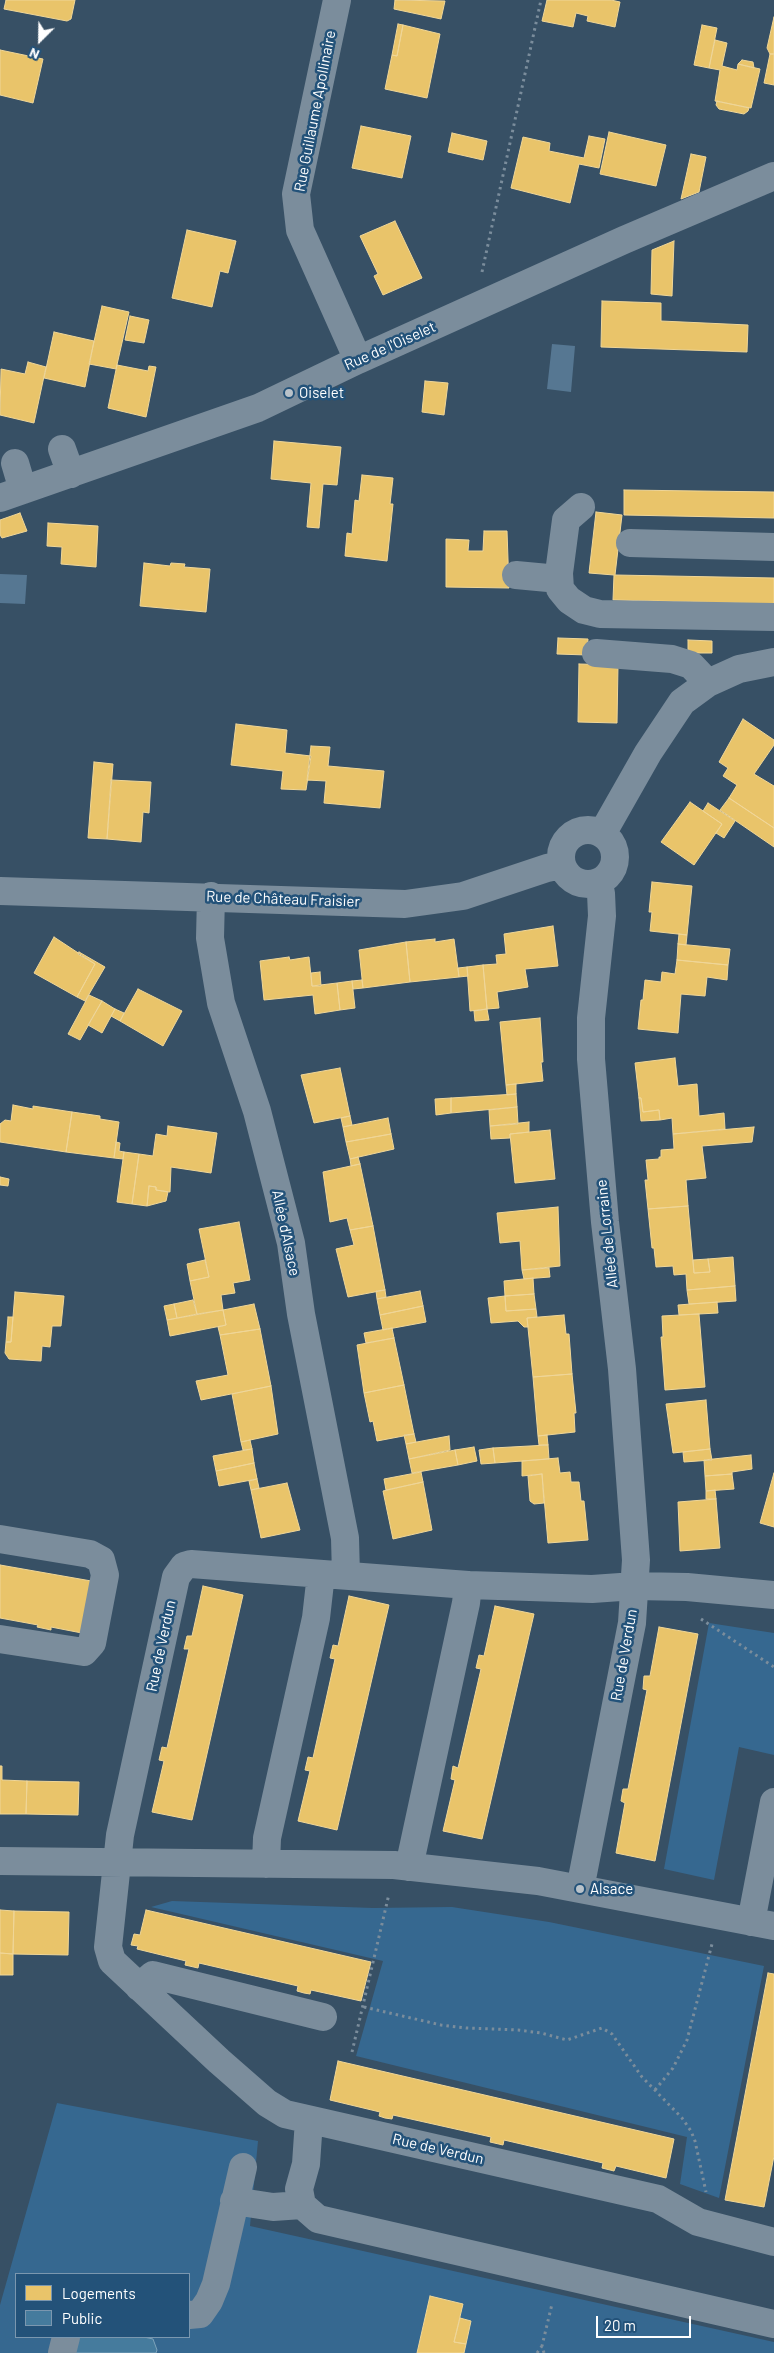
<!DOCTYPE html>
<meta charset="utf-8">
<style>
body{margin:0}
#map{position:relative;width:774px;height:2353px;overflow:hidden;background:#375065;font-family:Barlow,sans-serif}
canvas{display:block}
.legend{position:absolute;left:15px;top:2273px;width:175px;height:65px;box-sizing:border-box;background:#235279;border:1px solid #7b97af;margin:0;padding:6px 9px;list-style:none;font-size:15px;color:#fff}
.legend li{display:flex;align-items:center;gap:10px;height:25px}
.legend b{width:25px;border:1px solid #7b97af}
.north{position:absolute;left:15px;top:15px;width:50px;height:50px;-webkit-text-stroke:4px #235279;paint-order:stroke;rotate:203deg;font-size:14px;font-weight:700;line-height:20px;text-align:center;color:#fff}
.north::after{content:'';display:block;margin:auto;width:18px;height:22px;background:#fff;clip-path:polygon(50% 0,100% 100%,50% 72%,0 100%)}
.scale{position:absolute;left:596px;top:2316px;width:95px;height:22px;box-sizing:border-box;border:2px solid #fff;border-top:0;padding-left:6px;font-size:15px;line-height:18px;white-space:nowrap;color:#fff;-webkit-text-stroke:4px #235279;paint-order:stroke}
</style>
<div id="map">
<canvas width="774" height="2353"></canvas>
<ul class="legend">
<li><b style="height:14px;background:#e9c46a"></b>Logements</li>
<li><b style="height:14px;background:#457b9d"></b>Public</li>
</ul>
<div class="north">N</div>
<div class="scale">20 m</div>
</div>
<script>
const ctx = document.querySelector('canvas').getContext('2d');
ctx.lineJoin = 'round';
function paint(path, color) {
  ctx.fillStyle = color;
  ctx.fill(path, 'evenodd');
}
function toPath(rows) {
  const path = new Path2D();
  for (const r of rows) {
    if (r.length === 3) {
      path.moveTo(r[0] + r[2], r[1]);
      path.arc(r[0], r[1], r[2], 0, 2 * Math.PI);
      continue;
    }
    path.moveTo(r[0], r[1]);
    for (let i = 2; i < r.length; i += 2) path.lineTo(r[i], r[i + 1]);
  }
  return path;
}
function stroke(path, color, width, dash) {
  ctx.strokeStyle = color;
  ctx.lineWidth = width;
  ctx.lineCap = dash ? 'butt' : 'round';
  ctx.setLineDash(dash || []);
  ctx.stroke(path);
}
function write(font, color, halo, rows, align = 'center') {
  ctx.font = font + ' Barlow,sans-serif';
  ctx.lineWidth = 5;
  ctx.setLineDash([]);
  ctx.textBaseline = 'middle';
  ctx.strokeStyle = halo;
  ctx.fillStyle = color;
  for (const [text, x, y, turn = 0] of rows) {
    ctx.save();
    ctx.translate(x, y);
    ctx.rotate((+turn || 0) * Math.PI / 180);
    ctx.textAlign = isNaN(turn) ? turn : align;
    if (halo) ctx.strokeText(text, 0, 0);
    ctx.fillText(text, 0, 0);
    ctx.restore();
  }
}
paint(toPath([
 [709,1623,774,1633,774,1755,739,1747,714,1880,664,1869],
 [172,1901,373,1908,452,1907,549,1922,764,1966,719,2198,680,2184,687,2137,356,2056,383,1961,151,1907],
 [57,2103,258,2141,250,2226,774,2342,774,2353,0,2353,0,2305],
 [16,2274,189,2274,189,2337,16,2337]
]), '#366890');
paint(toPath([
 [552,344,575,346,571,392,547,389],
 [0,574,27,575,25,604,0,603]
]), '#567792');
const homes = toPath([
 [6,0,75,0,71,19,67,21,4,9,6,0],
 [395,0,445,1,441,19,394,9,395,0],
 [547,0,611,0,620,2,615,27,587,21,588,16,576,13,573,27,542,21,547,0],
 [774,17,774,54,770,54,767,48,774,17],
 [398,24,403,25,397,56,392,55,398,24],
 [403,25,440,34,427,98,385,89,392,55,397,56,403,25],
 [702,25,717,28,709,68,694,65,702,25],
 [715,40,727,43,722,66,737,70,738,64,760,69,751,108,715,101,720,70,709,68,715,40],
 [0,50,43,59,33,103,0,95,0,50],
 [770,54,774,54,774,85,764,83,770,54],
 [742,60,753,62,754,68,738,64,742,60],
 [717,101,749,108,748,111,744,114,719,109,716,105,717,101],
 [361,126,411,136,402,178,352,168,361,126],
 [609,132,666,145,656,186,600,174,609,132],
 [452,133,487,141,483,160,448,152,452,133],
 [589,136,605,139,599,168,579,164,570,203,511,188,523,137,550,143,549,151,584,158,589,136],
 [691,154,706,157,699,192,681,199,691,154],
 [395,221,422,278,383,295,374,276,378,274,360,236,395,221],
 [187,230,236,241,228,273,220,271,212,307,172,298,187,230],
 [674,241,672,296,651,294,652,250,674,241],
 [602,301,661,303,661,321,748,325,747,352,601,347,602,301],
 [102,306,129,312,116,369,89,364,102,306],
 [130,316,149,320,144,343,125,340,130,316],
 [54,332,94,341,85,387,44,378,54,332],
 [28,362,46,367,34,423,0,415,1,369,25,374,28,362],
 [117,365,148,371,149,366,156,367,146,417,108,408,117,365],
 [425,381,448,383,444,415,422,412,425,381],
 [274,441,341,447,337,485,323,484,319,528,307,527,311,483,271,479,274,441],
 [362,475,393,478,390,504,393,504,387,561,345,556,347,533,352,534,355,500,359,501,362,475],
 [624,490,774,492,774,518,624,515,624,490],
 [596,512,622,515,615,575,774,578,774,604,613,600,614,575,589,573,596,512],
 [20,513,27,531,2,538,0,535,0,520,20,513],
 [48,523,98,526,96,567,61,564,62,547,47,546,48,523],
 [484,531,507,531,509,588,446,587,446,539,469,540,468,551,483,551,484,531],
 [144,563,170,566,171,563,185,564,184,567,210,569,206,612,140,606,144,563],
 [558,638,588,639,587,655,557,654,558,638],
 [688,640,712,641,712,653,688,653,688,640],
 [579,664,618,665,617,723,578,722,579,664],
 [743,719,774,740,774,745,754,774,774,786,774,828,729,798,737,785,723,776,728,768,719,762,743,719],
 [236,724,287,730,285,753,311,756,306,790,281,789,283,771,231,765,236,724],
 [311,746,330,747,328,766,384,771,380,808,324,803,326,781,307,780,311,746],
 [94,762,113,764,107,839,88,838,94,762],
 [111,780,151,782,149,813,143,812,141,842,107,839,111,780],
 [729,798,774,828,774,847,720,810,729,798],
 [690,802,722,824,694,865,661,842,690,802],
 [708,803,735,821,724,838,716,833,722,824,703,811,708,803],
 [652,882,692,886,687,935,650,931,652,912,649,912,652,882],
 [553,926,558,966,525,969,528,987,497,992,499,1008,487,1009,483,965,497,964,496,955,506,954,504,934,553,926],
 [679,934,687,935,686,945,678,944,679,934],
 [54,937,95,964,77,997,34,973,54,937],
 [435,939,435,942,454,939,459,977,410,982,406,942,435,939],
 [406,942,410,982,363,988,359,950,406,942],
 [678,944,730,949,728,965,677,960,678,944],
 [79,952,105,967,85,1001,77,997,95,964,78,954,79,952],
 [289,957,290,960,309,957,312,986,337,983,340,1010,315,1014,313,995,264,1000,260,961,289,957],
 [677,960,728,965,727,980,707,977,705,996,681,994,678,1033,638,1029,641,1000,643,1000,645,980,661,982,662,972,675,974,677,960],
 [483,965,487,1009,470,1011,467,967,483,965],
 [467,967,468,976,459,977,458,968,467,967],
 [320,972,321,986,312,986,311,973,320,972],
 [362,980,363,988,353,989,352,981,362,980],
 [352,981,355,1008,340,1010,337,983,352,981],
 [138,989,182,1011,163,1046,120,1021,138,989],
 [89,995,102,1001,80,1040,68,1034,89,995],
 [102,1001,115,1009,102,1033,88,1025,102,1001],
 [115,1009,124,1013,120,1021,111,1016,115,1009],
 [487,1009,489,1020,475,1021,474,1011,487,1009],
 [540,1018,543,1062,541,1062,543,1081,506,1085,500,1022,540,1018],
 [675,1058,678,1086,697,1084,699,1116,724,1113,725,1129,673,1134,672,1118,660,1120,659,1110,643,1112,641,1098,639,1098,635,1063,675,1058],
 [340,1068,350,1116,314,1123,301,1075,340,1068],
 [516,1084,516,1094,507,1095,506,1085,516,1084],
 [516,1094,517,1107,451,1113,451,1098,516,1094],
 [451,1098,451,1113,436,1115,435,1099,451,1098],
 [639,1098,641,1098,643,1112,659,1110,660,1120,641,1121,639,1098],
 [13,1105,33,1109,33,1106,72,1112,66,1152,0,1142,0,1124,5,1120,11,1121,13,1105],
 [517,1107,518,1124,490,1126,489,1110,517,1107],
 [72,1112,100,1116,100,1119,119,1122,114,1158,66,1152,72,1112],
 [350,1116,352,1125,343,1127,341,1118,350,1116],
 [388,1118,391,1134,346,1142,343,1127,388,1118],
 [529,1122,529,1132,510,1134,510,1138,491,1139,490,1126,529,1122],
 [168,1126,217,1133,211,1173,171,1167,170,1192,156,1190,156,1187,149,1186,147,1206,132,1204,139,1154,153,1156,156,1134,167,1136,168,1126],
 [754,1127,752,1142,702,1146,706,1178,686,1180,688,1206,648,1209,645,1180,648,1180,646,1160,659,1159,659,1157,661,1157,661,1150,674,1149,673,1134,754,1127],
 [550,1130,555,1179,515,1183,510,1134,550,1130],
 [391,1134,394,1149,350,1159,346,1142,391,1134],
 [116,1142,120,1143,119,1151,124,1152,123,1159,114,1158,116,1142],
 [124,1152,139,1154,132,1204,117,1202,124,1152],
 [358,1157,360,1164,351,1166,350,1159,358,1157],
 [360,1164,373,1226,350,1230,347,1218,330,1222,323,1172,360,1164],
 [0,1177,9,1179,8,1186,0,1185,0,1177],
 [149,1186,156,1187,156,1190,168,1192,166,1201,147,1206,149,1186],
 [688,1206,694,1273,710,1272,708,1259,733,1257,735,1286,687,1290,686,1274,674,1275,673,1266,656,1267,654,1248,652,1248,648,1209,688,1206],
 [558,1207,560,1266,522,1270,520,1241,500,1243,497,1213,558,1207],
 [239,1222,250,1280,233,1283,235,1293,221,1295,223,1310,197,1314,190,1281,209,1277,199,1229,239,1222],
 [373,1226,385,1290,348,1297,336,1249,354,1245,350,1230,373,1226],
 [708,1259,710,1272,694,1273,693,1260,708,1259],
 [205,1260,209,1277,190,1281,187,1264,205,1260],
 [549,1268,550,1277,524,1279,522,1270,549,1268],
 [533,1278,534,1294,505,1296,504,1281,533,1278],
 [735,1286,736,1301,689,1304,687,1290,735,1286],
 [385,1290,386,1297,377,1299,376,1291,385,1290],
 [420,1291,423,1306,380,1315,377,1299,420,1291],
 [15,1292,64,1296,61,1326,52,1326,50,1347,42,1346,41,1361,9,1359,5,1353,6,1342,11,1342,15,1292],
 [534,1294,536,1309,506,1311,505,1296,534,1294],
 [505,1296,506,1311,536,1309,537,1317,527,1318,528,1327,524,1327,518,1321,491,1323,488,1298,505,1296],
 [193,1300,197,1314,177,1318,174,1304,193,1300],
 [717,1302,718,1313,679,1315,678,1305,717,1302],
 [174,1304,177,1318,167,1320,164,1306,174,1304],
 [254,1304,260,1329,220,1335,218,1327,226,1325,223,1310,254,1304],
 [423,1306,426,1322,383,1330,380,1315,423,1306],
 [223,1310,226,1325,170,1336,167,1320,223,1310],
 [699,1314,705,1387,665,1390,661,1337,663,1337,662,1316,699,1314],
 [564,1315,566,1334,569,1334,572,1374,533,1377,527,1318,564,1315],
 [8,1317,13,1317,11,1342,6,1342,8,1317],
 [392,1328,394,1338,366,1343,364,1333,392,1328],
 [260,1329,271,1386,201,1400,196,1381,228,1375,220,1335,260,1329],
 [394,1338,404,1385,364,1393,357,1345,394,1338],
 [572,1374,576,1413,574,1413,575,1432,538,1436,533,1377,572,1374],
 [404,1385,414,1434,377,1441,373,1421,370,1422,364,1393,404,1385],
 [271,1386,278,1434,241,1442,232,1394,271,1386],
 [706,1400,710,1449,673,1453,666,1404,706,1400],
 [414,1434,416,1442,406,1444,404,1435,414,1434],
 [547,1435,548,1445,539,1445,538,1436,547,1435],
 [449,1436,450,1450,409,1459,406,1444,449,1436],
 [250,1440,252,1449,243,1450,241,1442,250,1440],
 [548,1445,549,1459,495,1463,493,1448,548,1445],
 [474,1447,477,1461,458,1465,455,1450,474,1447],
 [493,1448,495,1463,481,1464,479,1450,493,1448],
 [252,1449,254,1463,216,1471,213,1456,252,1449],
 [710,1449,712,1460,684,1462,683,1452,710,1449],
 [455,1450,458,1465,412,1473,409,1459,455,1450],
 [751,1455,752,1469,732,1472,732,1474,705,1476,704,1460,751,1455],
 [558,1458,560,1473,570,1472,571,1482,579,1482,581,1501,584,1501,588,1540,548,1543,542,1474,522,1476,522,1461,558,1458],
 [254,1463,257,1479,219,1486,216,1471,254,1463],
 [421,1472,423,1482,386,1490,384,1479,421,1472],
 [774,1473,774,1527,760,1523,774,1473],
 [542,1474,544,1503,534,1504,530,1501,528,1476,542,1474],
 [732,1474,734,1489,706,1491,705,1476,732,1474],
 [257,1479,259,1488,251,1490,249,1481,257,1479],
 [423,1482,432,1530,393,1539,383,1491,423,1482],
 [287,1483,300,1530,261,1538,251,1490,287,1483],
 [715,1490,716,1499,706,1499,706,1491,715,1490],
 [716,1499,720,1548,680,1551,678,1502,716,1499],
 [0,1565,97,1582,87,1634,51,1627,51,1630,37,1627,38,1625,0,1618,0,1565],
 [203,1586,243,1595,192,1820,152,1812,164,1761,159,1760,162,1747,167,1748,189,1649,184,1649,187,1636,192,1636,203,1586],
 [349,1596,389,1605,337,1830,298,1821,310,1771,305,1770,308,1757,313,1758,335,1659,330,1658,333,1645,338,1646,349,1596],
 [495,1606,534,1614,482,1839,443,1831,455,1780,451,1779,453,1766,458,1768,481,1669,476,1668,479,1655,484,1656,495,1606],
 [659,1627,698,1634,655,1861,616,1853,625,1803,621,1801,623,1789,628,1789,647,1690,643,1689,644,1676,650,1676,659,1627],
 [0,1766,2,1766,2,1780,27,1781,26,1814,0,1814,0,1766],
 [27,1781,79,1782,78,1815,26,1814,27,1781],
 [0,1910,14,1911,13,1954,0,1953,0,1910],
 [146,1910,371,1962,361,2001,311,1990,310,1994,304,1993,297,1991,298,1986,199,1963,198,1968,185,1965,186,1961,137,1949,138,1946,131,1945,134,1934,140,1935,146,1910],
 [14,1911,69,1912,68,1955,13,1954,14,1911],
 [0,1953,13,1954,13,1975,0,1975,0,1953],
 [768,1973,774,1974,774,2156,764,2207,725,2200,768,1973],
 [338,2061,674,2139,666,2178,616,2166,614,2171,602,2168,603,2163,504,2140,503,2145,490,2142,491,2137,393,2115,392,2119,385,2118,379,2116,380,2112,330,2100,338,2061],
 [430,2296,463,2304,454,2342,466,2344,464,2353,417,2353,430,2296],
 [460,2318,471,2321,466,2344,454,2342,460,2318]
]);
paint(homes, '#e9c46a');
stroke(homes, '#f0d697', 1);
const public = toPath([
 [78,2337,144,2337,153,2339,157,2350,156,2353,74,2353,78,2337]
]);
paint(public, '#457b9d');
stroke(public, '#7da3ba', 1);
stroke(toPath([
 [482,272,541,0],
 [701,1619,774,1667],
 [364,2007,441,2025,466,2028,518,2030,541,2033,567,2040,602,2028,612,2034,642,2077,682,2118,691,2131,695,2141,706,2192],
 [352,2052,389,1894],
 [655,2090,673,2068,687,2040,712,1944],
 [537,2353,542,2346],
 [544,2353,542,2346,552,2304]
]), '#7b8d9c', 3, [2.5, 4]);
stroke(toPath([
 [337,0,296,194,300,230,358,360],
 [62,449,71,474],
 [15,463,23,490],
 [0,498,258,408,358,360,624,240,774,176],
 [581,507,566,520,559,573,560,589,569,600,584,610,600,614,774,617],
 [630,543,774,547],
 [516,575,559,579],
 [596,653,672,659,691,665,708,683],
 [588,857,27],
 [602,834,648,753,682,702,708,683,739,669,774,662],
 [0,891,405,904,463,896,547,868,561,865],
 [211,896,210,938,221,1003,257,1111,291,1243,301,1314,345,1538,346,1575],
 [0,1539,90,1554,101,1560,105,1575,92,1643,84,1652,0,1639],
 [774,1595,687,1587,635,1586,592,1589,468,1585,191,1564,184,1566,176,1577,120,1835,108,1947,112,1961,219,2061,267,2103,285,2114,658,2199,698,2222,774,2242],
 [0,1861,394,1865,538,1881,774,1926],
 [266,1864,267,1838,316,1618,321,1574],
 [409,1867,466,1603,468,1585],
 [580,1889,632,1623,636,1560,622,1369,605,1222,591,1059,591,1018,602,916,601,893,596,884],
 [751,1922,774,1802],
 [139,1987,153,1975,323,2017],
 [309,2120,306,2164,299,2189,302,2205,318,2219,774,2324],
 [234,2201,273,2207,302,2205],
 [189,2315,200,2314,209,2301,216,2284,243,2167],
 [62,2353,66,2337]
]), '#7b8d9c', 28);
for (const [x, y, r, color] of [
 [289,393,5,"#b9c2c9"],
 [580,1889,5,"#b9c2c9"]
]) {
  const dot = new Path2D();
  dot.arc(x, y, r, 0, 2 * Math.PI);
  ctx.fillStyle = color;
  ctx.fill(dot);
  stroke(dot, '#235279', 2);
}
write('15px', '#fff', '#235279', [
 ["Rue Guillaume Apollinaire",315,111,-79],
 ["Rue de l'Oiselet",390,346,-24],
 ["Rue de Château Fraisier",283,899,2],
 ["Allée d'Alsace",286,1233,78],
 ["Allée de Lorraine",607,1234,-96],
 ["Rue de Verdun",161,1646,-78],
 ["Rue de Verdun",624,1655,-80],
 ["Rue de Verdun",438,2149,13]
]);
write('15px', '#fff', '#235279', [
 ["Oiselet",299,393],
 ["Alsace",590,1889]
], 'left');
</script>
